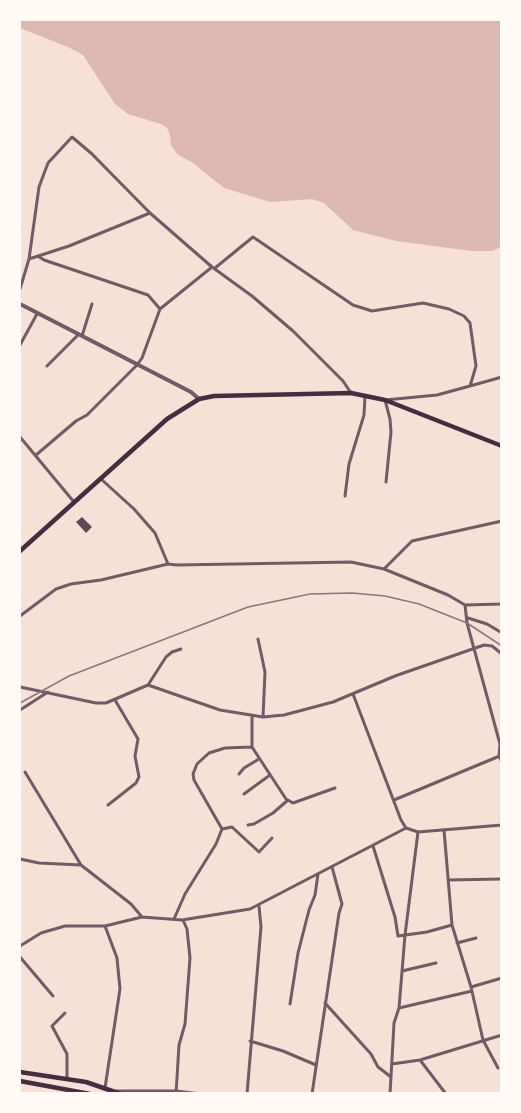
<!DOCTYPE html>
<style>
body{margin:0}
#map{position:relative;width:521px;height:1113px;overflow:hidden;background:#f7e1d7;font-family:Lato,sans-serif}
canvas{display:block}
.frame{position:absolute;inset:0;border:21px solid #fffaf5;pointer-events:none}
</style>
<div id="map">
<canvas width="521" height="1113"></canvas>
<div class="frame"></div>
</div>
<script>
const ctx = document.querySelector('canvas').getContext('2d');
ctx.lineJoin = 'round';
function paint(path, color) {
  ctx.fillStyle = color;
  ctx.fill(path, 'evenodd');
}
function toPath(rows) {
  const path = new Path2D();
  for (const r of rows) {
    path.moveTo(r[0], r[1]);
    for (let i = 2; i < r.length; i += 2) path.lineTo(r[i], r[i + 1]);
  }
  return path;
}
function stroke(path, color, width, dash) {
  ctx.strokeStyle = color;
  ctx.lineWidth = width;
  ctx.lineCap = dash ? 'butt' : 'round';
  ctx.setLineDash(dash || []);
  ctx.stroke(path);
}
paint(toPath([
 [20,20,501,20,501,247,492,251,472,251,396,241,353,230,324,203,312,199,270,202,224,188,193,163,177,154,171,145,170,135,167,128,161,124,128,114,115,104,83,55,68,47,20,28]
]), '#dcb8b0');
paint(toPath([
 [82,517,92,527,86,533,76,522]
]), '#644757');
stroke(toPath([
 [29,259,69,246,150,213],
 [215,268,253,237,353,305,372,311,423,303,449,309,464,316,470,323,476,366,470,386,437,395,385,400,390,419,391,432,386,482],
 [20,289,29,259,39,187,48,163,72,137,92,154,150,213,212,267,252,296,293,331,343,381,351,393],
 [160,309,212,267],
 [82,336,92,304],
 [20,345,37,314],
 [47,366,77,336],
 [470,386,502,377],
 [20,437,74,502],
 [36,455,76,421,87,415,137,365,142,358,160,309,148,295,44,260,38,256],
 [101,479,134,509,155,533,168,564],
 [345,496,349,464,364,415,365,396],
 [384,569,412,541,502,521],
 [465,605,467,623,500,744,499,756,502,762],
 [20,616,56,589,71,584,101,580,168,564,177,565,351,562,384,569,448,595,465,605,502,604],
 [468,618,487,624,502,633],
 [258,639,265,672,263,717],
 [148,685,166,657,172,652,181,649],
 [20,687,96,703,106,703,148,685,220,710,263,717,284,715,333,702,395,676,484,645,492,646,502,654],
 [353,694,401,820,406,828,418,832,502,825],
 [20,710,48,692],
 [252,717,252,747,286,799,293,803,335,788],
 [25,772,81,865,131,904,142,917],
 [239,774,244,768,259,759],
 [244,794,270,775],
 [394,800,502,755],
 [108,805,136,783,139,777,135,756,138,739,115,700],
 [248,825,254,824,273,813,288,800],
 [222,829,232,827,259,852,272,838],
 [444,830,452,925,471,987,483,1040,498,1068],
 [373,846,395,917,398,936,427,932,452,925],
 [20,859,39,863,81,865],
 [448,880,502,879],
 [174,919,185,894,216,844,222,829,194,780,193,774,197,764,209,753,225,748,252,747],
 [105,926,117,958,120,989,105,1088],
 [457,943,476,938],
 [20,946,41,933,65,926,105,926,142,917,182,920,250,909,406,828],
 [20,957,53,996],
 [402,971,436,963],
 [471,987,502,978],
 [325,1003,371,1054,378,1067,391,1077],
 [290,1004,298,953,309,910,315,895,318,874],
 [399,1008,472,991],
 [65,1013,52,1026,67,1054,67,1078],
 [250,1041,283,1051,316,1065],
 [420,1060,446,1094],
 [392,1064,420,1060,502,1035],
 [115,1091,176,1091,201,1094],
 [176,1094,179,1045,185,1024,190,958,187,929,183,920],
 [247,1094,261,927,259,906],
 [312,1094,339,913,342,904,332,867],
 [390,1094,394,1023,399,1008,405,935,418,832]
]), '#755966', 3);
stroke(toPath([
 [20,304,191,392,199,399]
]), '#755966', 4);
stroke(toPath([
 [20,551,167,419,199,399,214,396,351,393,385,400,502,446],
 [20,1072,86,1082,121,1094],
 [20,1081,90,1094]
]), '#4a2c40', 4.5);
stroke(toPath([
 [20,703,69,676,248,607,310,594,352,593,385,596,419,604,467,623,502,646]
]), '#8f747c', 1.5);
</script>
